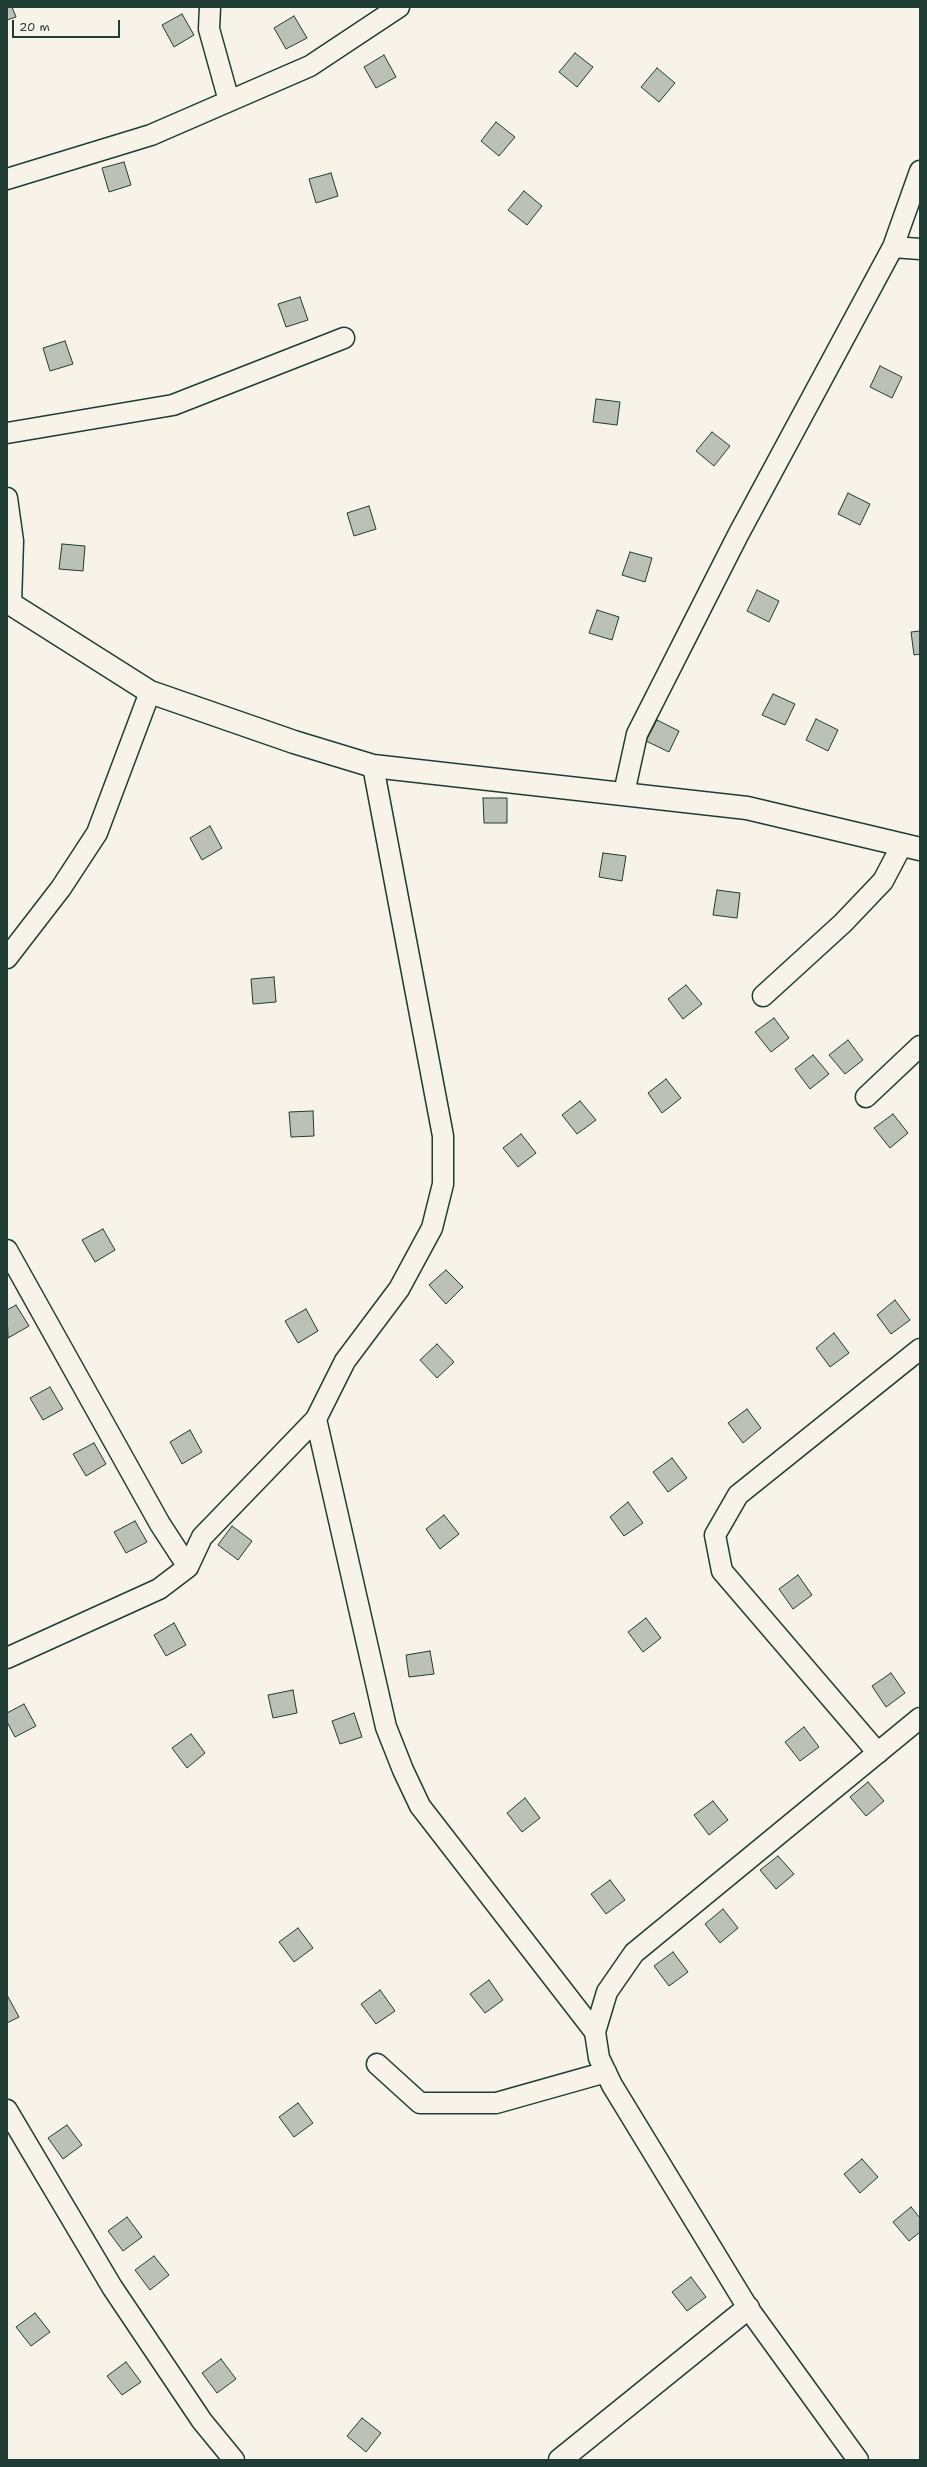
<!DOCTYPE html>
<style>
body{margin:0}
#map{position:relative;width:927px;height:2467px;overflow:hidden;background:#f7f3e8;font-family:"Shantell Sans",sans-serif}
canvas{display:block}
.frame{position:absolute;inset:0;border:8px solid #1f3d34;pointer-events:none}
.scale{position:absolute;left:12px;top:20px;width:108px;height:18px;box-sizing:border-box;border:2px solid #1f3d34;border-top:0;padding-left:5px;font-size:12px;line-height:14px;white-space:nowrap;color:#1f3d34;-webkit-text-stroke:3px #f7f3e8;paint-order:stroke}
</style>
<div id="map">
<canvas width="927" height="2467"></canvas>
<div class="frame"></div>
<div class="scale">20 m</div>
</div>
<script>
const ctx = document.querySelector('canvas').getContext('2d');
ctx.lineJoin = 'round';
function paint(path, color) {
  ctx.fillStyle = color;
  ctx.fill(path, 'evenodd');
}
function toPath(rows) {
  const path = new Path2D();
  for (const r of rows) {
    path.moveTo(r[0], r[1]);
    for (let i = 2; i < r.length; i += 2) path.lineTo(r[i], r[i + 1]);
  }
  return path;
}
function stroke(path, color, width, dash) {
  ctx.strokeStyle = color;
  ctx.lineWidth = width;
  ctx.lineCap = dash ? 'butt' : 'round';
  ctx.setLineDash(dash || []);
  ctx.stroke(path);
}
const building = toPath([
 [7,7,12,7,16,17,7,20,7,7],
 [182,14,194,35,174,47,162,25,182,14],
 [294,16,307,38,286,49,274,28,294,16],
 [575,53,593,67,577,87,559,72,575,53],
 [384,55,396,77,376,88,364,67,384,55],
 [657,68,675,83,659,102,641,87,657,68],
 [496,122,515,137,499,156,481,141,496,122],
 [124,162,131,185,109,192,102,168,124,162],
 [331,173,338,196,316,203,309,179,331,173],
 [524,191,542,206,527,225,508,210,524,191],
 [300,297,308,320,286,327,278,304,300,297],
 [65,341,73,364,50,371,43,348,65,341],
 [880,366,902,377,892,398,870,387,880,366],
 [596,399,620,402,617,425,593,422,596,399],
 [712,432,730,446,714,466,696,451,712,432],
 [848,493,870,504,860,525,838,514,848,493],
 [369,506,376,529,354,536,347,513,369,506],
 [62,544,85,546,83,571,59,569,62,544],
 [630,552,652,558,645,582,622,575,630,552],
 [757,590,779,601,769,622,747,611,757,590],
 [597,610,619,617,612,640,589,633,597,610],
 [920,631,920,654,914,655,911,632,920,631],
 [773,694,795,704,785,725,762,715,773,694],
 [816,719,838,730,828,751,806,740,816,719],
 [657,720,679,731,669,752,646,741,657,720],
 [483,798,507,798,507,823,484,823,483,798],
 [210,826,222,848,202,860,190,838,210,826],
 [603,853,626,856,622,881,599,877,603,853],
 [717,890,740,893,737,918,713,915,717,890],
 [274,977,276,1002,253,1004,251,979,274,977],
 [686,985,702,1004,683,1019,668,999,686,985],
 [774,1018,789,1038,771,1052,755,1032,774,1018],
 [848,1040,863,1060,845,1074,829,1055,848,1040],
 [813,1055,829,1074,810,1089,795,1069,813,1055],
 [666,1079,681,1098,662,1113,648,1093,666,1079],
 [580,1101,596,1120,577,1134,562,1115,580,1101],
 [313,1111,314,1136,291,1137,289,1112,313,1111],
 [893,1114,908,1133,890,1148,874,1128,893,1114],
 [521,1134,536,1153,518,1167,503,1148,521,1134],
 [103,1229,115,1250,95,1262,82,1240,103,1229],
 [446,1270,463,1287,446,1304,429,1285,446,1270],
 [895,1300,910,1320,891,1334,877,1315,895,1300],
 [16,1305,29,1326,8,1338,7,1310,16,1305],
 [306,1309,318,1331,298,1343,285,1321,306,1309],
 [834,1333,849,1353,830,1367,816,1348,834,1333],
 [437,1344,454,1362,437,1378,420,1360,437,1344],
 [50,1387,63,1409,43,1420,30,1398,50,1387],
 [747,1409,761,1428,743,1443,728,1423,747,1409],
 [190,1430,202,1452,182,1464,170,1442,190,1430],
 [94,1443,106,1464,86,1476,73,1454,94,1443],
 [672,1458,687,1478,668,1492,653,1472,672,1458],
 [628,1502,643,1523,624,1536,610,1517,628,1502],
 [444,1515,459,1534,440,1549,426,1529,444,1515],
 [135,1521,147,1542,126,1553,114,1532,135,1521],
 [232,1526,252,1541,238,1560,218,1545,232,1526],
 [798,1575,812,1595,793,1609,779,1589,798,1575],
 [646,1618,661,1638,643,1652,628,1632,646,1618],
 [174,1623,186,1645,166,1656,154,1635,174,1623],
 [430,1651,434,1674,409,1677,406,1655,430,1651],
 [891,1673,905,1693,886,1707,872,1686,891,1673],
 [293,1690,297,1713,273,1718,268,1695,293,1690],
 [24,1704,36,1726,15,1737,7,1722,7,1713,24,1704],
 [354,1713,362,1737,340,1744,332,1721,354,1713],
 [804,1727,819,1747,800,1761,785,1742,804,1727],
 [191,1734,205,1753,187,1768,172,1748,191,1734],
 [868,1782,884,1801,866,1816,850,1797,868,1782],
 [525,1798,540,1818,522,1832,507,1813,525,1798],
 [713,1801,728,1820,709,1835,694,1815,713,1801],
 [778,1856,794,1874,776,1889,760,1870,778,1856],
 [610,1880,625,1900,606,1914,591,1894,610,1880],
 [723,1909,738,1928,720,1943,705,1924,723,1909],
 [298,1928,313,1948,294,1962,279,1942,298,1928],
 [673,1952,688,1972,669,1986,654,1966,673,1952],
 [489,1980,503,2000,485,2013,470,1994,489,1980],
 [380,1990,395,2011,376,2024,361,2004,380,1990],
 [7,1995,19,2017,7,2023,7,1995],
 [298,2103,313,2123,294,2137,279,2117,298,2103],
 [67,2125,82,2145,63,2159,48,2138,67,2125],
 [862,2159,878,2177,860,2193,844,2174,862,2159],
 [911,2207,920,2218,920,2232,909,2241,893,2222,911,2207],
 [127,2217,142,2237,123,2251,108,2231,127,2217],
 [154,2256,169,2275,150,2290,135,2270,154,2256],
 [691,2277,706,2297,687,2311,672,2292,691,2277],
 [35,2313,50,2332,31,2346,16,2327,35,2313],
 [221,2359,236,2379,217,2393,202,2373,221,2359],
 [126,2362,141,2382,122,2395,107,2376,126,2362],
 [362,2418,381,2433,366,2452,347,2436,362,2418]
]);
paint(building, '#bbc1b6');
stroke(building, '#1f3d34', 1);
const service = toPath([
 [210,7,209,29,229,101],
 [7,179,151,135,310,66,399,7],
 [893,247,920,249],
 [7,433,173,405,344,338],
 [7,498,13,541,11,604],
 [624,793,637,734,738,535,893,247,920,171],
 [7,958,61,888,97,833,150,692],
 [763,996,843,923,883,881,902,845],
 [866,1097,920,1046],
 [7,1250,160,1524,188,1567],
 [316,1419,386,1727,403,1770,420,1806,595,2032],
 [7,1658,159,1589,188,1567,202,1537,316,1419,345,1361,399,1289,432,1228,443,1184,443,1136,373,766],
 [878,1753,722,1571,715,1535,738,1495,920,1349],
 [377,2064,420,2103,496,2103,606,2072],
 [7,2110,112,2287,202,2421,234,2460],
 [858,2460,748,2308,612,2085,599,2058,595,2032,607,1992,634,1953,920,1718]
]);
const minor = toPath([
 [7,603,11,604,150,692,294,742,373,766,747,808,920,849],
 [560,2460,748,2308]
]);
stroke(service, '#1f3d34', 23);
stroke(minor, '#1f3d34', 25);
stroke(service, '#f7f3e8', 20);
stroke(minor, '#f7f3e8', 22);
</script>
